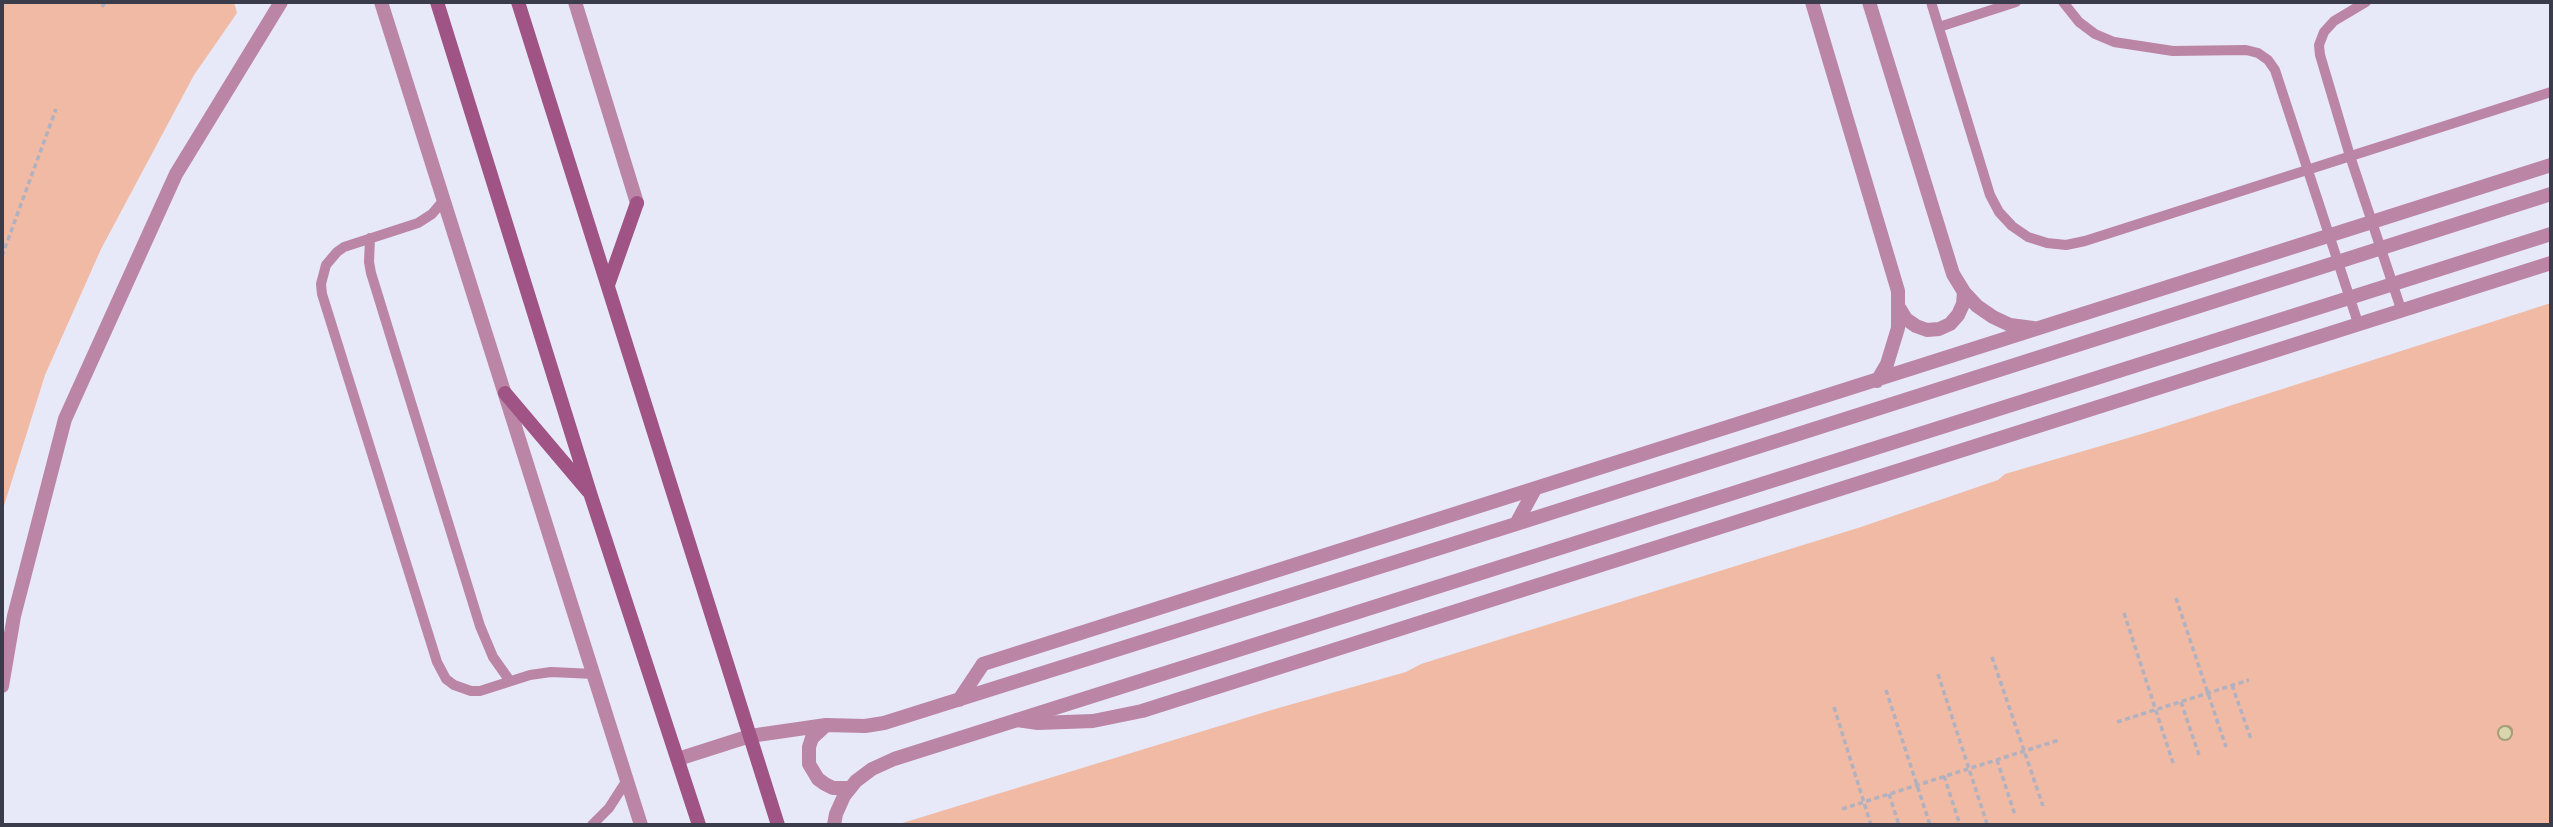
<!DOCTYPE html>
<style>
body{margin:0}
#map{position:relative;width:2553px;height:827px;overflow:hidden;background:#e7e8f8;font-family:Overpass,sans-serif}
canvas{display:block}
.frame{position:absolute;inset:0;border:4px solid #3a3b4b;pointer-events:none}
</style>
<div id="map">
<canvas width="2553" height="827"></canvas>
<div class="frame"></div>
</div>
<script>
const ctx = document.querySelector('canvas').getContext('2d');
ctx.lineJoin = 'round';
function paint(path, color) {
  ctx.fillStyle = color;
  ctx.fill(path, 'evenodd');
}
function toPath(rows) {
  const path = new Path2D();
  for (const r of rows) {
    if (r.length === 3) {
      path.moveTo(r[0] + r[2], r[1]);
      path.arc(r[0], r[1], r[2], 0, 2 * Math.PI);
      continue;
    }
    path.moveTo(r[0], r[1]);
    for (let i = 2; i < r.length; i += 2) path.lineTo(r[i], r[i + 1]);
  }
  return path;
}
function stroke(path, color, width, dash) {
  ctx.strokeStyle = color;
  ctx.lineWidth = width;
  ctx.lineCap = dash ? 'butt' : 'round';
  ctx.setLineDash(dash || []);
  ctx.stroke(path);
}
paint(toPath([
 [2,2,234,2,237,13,194,75,101,249,45,375,2,512],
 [2551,303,2551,825,896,825,1275,709,1406,672,1421,664,1861,527,1998,480,2005,474,2145,433]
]), '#f0baa4');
paint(toPath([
 [2507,731,6]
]), '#0003');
const building = toPath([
 [2505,733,7]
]);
paint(building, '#d9d5ac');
stroke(building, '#a39f78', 2);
stroke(toPath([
 [102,7,105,2],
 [2,256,56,109],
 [2176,598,2226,747],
 [2124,613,2173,763],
 [1992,657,2043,806],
 [1938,674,1987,824],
 [2232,685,2251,739],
 [1886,690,1930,825],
 [2181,702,2199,755],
 [1834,707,1871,825],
 [2117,722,2249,680],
 [1997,760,2015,815],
 [1944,776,1960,825],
 [1889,794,1899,825],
 [1842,809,2059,740]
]), '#b0b1c1', 3.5, [5, 3.5]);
stroke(toPath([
 [1931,2,1990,195,1999,212,2012,226,2028,237,2047,243,2066,245,2085,241,2551,92],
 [2063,2,2079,22,2095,34,2114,42,2173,51,2246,50,2258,53,2268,60,2275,70,2358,323],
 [2366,2,2334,21,2324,32,2319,45,2320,55,2350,156,2401,309],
 [1939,27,2016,2],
 [443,201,432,214,418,223,344,247,337,252,326,265,321,284,322,294,437,662,446,679,454,685,471,691,480,691,530,675,551,672,594,674],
 [370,238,369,262,371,273,480,626,493,657,510,681],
 [592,825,609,808,627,780]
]), '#bb85a6', 10);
stroke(toPath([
 [381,2,641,825],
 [575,2,637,203],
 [1812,2,1898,291,1898,328,1887,364,1877,381],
 [1869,2,1953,274,1964,292,1977,306,1993,317,2010,325,2033,328],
 [1900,309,1906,319,1916,326,1927,330,1939,329,1950,324,1958,315,1963,304,1964,292],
 [983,664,2551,165],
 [2,686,14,616,65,419,176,174,281,2],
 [1017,720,1038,723,1093,721,1142,711,2551,263]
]), '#bb85a6', 14);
stroke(toPath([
 [1516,524,1535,489],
 [959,700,983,664],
 [825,726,812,738,809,747,809,764,818,779,825,784,833,788,850,788],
 [678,759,750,736,826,725,865,726,884,723,1516,524,2551,194],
 [834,825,836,814,844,796,856,781,872,769,894,759,2551,234]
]), '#bb85a6', 14);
stroke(toPath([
 [437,2,591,496,699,825],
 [518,2,778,825],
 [608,285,637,203],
 [505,393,588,491]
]), '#a05385', 14);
</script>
